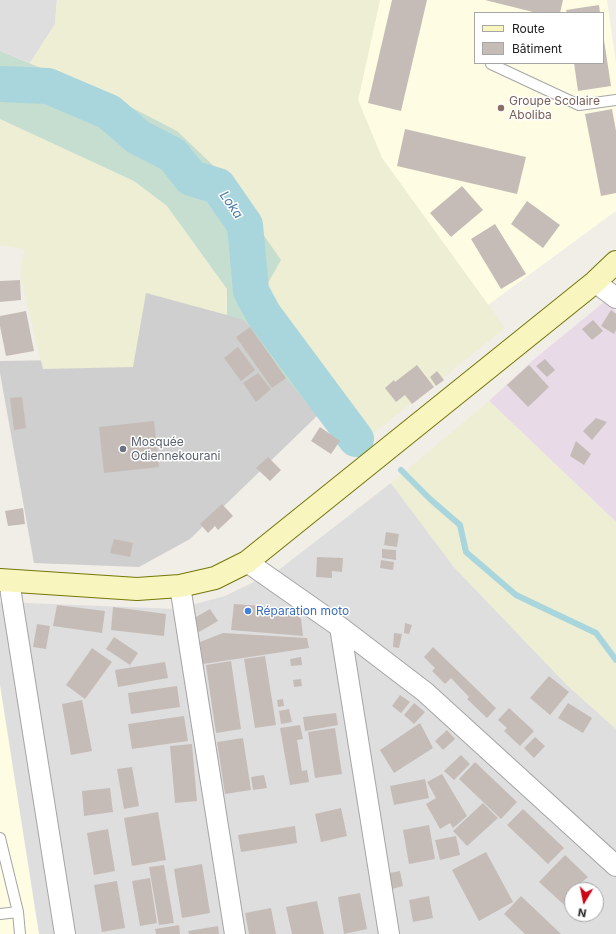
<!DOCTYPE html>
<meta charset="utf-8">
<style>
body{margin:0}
#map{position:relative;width:616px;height:934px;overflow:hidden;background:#f1ede7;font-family:Inter,sans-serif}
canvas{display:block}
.legend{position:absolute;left:474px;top:12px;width:130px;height:52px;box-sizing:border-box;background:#fff;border:1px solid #a6a6a6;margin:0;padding:5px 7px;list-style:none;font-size:12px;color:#212121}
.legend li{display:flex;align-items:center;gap:8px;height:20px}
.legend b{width:20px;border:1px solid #a6a6a6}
.north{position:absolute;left:564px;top:882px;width:40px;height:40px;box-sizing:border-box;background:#fff;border:1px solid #a6a6a6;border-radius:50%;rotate:190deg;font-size:11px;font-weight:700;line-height:16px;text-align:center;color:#212121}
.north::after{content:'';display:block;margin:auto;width:14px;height:18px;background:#cb0617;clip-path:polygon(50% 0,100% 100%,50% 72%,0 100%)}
</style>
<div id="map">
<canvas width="616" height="934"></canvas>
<ul class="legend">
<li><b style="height:5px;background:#f8f6be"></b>Route</li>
<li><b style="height:11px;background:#c5bcb7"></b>Bâtiment</li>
</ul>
<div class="north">N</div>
</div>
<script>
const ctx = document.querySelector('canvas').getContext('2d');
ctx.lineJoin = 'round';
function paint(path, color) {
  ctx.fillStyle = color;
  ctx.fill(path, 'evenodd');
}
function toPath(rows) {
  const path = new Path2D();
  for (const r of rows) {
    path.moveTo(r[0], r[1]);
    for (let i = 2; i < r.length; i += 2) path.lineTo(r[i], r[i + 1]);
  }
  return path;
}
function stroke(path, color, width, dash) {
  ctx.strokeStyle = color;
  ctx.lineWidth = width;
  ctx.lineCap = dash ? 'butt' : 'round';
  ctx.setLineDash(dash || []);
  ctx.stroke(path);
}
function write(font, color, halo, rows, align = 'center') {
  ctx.font = font + ' Inter,sans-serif';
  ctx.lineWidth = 3;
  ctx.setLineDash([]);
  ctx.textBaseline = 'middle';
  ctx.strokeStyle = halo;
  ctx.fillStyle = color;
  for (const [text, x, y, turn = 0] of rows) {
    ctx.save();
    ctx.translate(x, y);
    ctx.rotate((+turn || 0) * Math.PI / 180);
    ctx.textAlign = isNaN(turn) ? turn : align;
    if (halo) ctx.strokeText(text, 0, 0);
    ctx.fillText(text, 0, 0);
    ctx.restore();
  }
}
paint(toPath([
 [0,0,57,0,55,24,30,63,0,51],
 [391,483,454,567,567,685,616,729,616,934,0,934,0,602,176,609,225,596,280,569],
 [572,890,596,890,596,914,572,914]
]), '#dfdede');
paint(toPath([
 [604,302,616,311,616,522,489,401,532,361]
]), '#e9dae8');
paint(toPath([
 [380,0,607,0,616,63,616,211,488,305,382,158,358,100],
 [475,13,603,13,603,63,475,63],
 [0,685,39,934,0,934]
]), '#fefce3');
paint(toPath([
 [139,286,248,316,319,414,190,539,139,567,34,563,0,373,0,361,128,359]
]), '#cfcfcf');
paint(toPath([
 [57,0,380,0,358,100,382,158,505,328,369,437,260,297,30,63,55,24],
 [0,119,134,181,167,206,227,289,227,315,146,293,133,367,43,369,20,275,24,249,0,245],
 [489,401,616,522,616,729,567,685,454,567,391,483]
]), '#eeeed4');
paint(toPath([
 [0,51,113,98,177,131,219,171,281,260,260,297,369,437,352,450,315,413,286,378,250,327,244,320,227,315,227,289,167,206,134,181,0,119]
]), '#c5ded0');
stroke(toPath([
 [401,470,430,499,460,525,466,552,516,595,596,633,616,660]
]), '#a9d5dd', 6);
stroke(toPath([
 [0,84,48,86,109,112,138,137,173,155,191,178,218,186,245,225,251,291,264,315,356,439]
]), '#a9d5dd', 36);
paint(toPath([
 [392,0,427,0,401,111,368,103],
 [485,0,563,0,560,13,537,13],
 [599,5,600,13,567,13,566,10],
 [603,40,604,40,611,86,578,91,574,63,603,63],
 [612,109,616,131,616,193,601,196,585,114],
 [405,129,526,157,517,194,397,166],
 [462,186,483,210,451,237,430,213],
 [527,201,560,225,543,248,511,224],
 [495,224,526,274,501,289,471,239],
 [20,280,21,300,0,302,0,281],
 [611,310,616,314,616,330,614,334,601,326],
 [26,311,34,351,6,356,0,326,0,316],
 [593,320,603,331,592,340,582,329],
 [250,327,286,378,272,388,236,337],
 [238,347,255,370,241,381,224,358],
 [545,359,555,370,547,377,536,366],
 [417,365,434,387,412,404,405,395,396,402,385,388,394,380,395,382],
 [529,365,549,387,528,407,507,385],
 [437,371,444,380,436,386,430,377],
 [258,373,271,389,256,402,243,383],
 [22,397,26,428,14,430,10,398],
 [596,418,607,422,592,440,583,431],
 [154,421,159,467,104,473,99,427],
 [320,427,340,441,331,454,311,441],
 [576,441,591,454,584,465,570,456],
 [268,457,281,470,270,481,256,468],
 [222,504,233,516,218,530,215,526,208,533,200,524],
 [23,508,25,524,8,526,5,511],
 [386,532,399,534,397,547,384,545],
 [114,539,133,543,130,557,110,553],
 [382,549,396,550,396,560,382,558],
 [317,557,343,558,342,572,332,571,332,578,316,577],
 [381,560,394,562,393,570,380,568],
 [234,604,290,608,301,619,303,636,231,630],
 [57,605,105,611,102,633,53,626],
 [113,607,166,614,164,636,111,630],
 [210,609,218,621,199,632,191,620],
 [405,623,412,625,409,634,404,633],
 [37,624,50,626,46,649,33,647],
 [223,633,307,638,309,648,203,664,200,642],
 [394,633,402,634,399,648,393,647],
 [114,637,138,653,130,665,106,649],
 [433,647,496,708,487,718,467,699,469,697,451,678,445,684,432,671,435,668,424,657],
 [92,648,112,662,85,699,66,685],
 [265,656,276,725,255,728,244,659],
 [301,657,302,665,291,666,290,659],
 [231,661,241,729,216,733,206,665],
 [165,662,168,678,118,687,115,670],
 [549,676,569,692,550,715,530,698],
 [301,679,302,686,294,687,293,680],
 [177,686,180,707,131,714,128,693],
 [400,695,410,702,401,713,392,706],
 [283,699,284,706,278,707,277,700],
 [82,700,92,751,71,755,62,704],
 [414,703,425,712,414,724,404,715],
 [568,703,592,718,583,733,558,718],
 [509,708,534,731,520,746,504,731,507,728,498,720],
 [289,709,292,722,281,724,279,711],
 [336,713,338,725,305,731,303,717],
 [184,716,188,741,132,749,128,724],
 [420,723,433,748,394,773,380,750],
 [300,725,303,739,297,740,302,771,307,770,309,782,290,785,280,728],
 [335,728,342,774,315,778,308,732],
 [447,730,455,739,443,750,435,741],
 [535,737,545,746,534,758,524,748],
 [243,738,251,790,225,794,217,742],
 [192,744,197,801,175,803,170,746],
 [461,755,470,764,454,780,444,771],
 [475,762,517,802,501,819,459,779],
 [132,767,139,806,124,809,117,769],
 [442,774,467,816,453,828,450,823,440,829,426,804,436,798,427,782],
 [264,775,267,788,253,790,251,777],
 [425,779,429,798,394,805,390,786],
 [110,788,113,812,84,816,82,791],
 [483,803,498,818,467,846,453,831],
 [341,808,347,836,321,842,315,814],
 [523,809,564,848,548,864,507,825],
 [158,812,166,860,132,866,124,818],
 [429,825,435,859,409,864,403,830],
 [295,826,297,843,241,852,238,835],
 [108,829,115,871,94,875,87,833],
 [456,836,460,855,440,860,435,840],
 [486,852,513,902,479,921,452,870],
 [565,855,588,877,572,890,572,912,539,882],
 [202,864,210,913,182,918,174,869],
 [164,865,174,923,159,925,149,867],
 [400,871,403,886,392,889,389,873],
 [150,878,157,923,140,926,132,881],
 [117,881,125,928,102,932,94,885],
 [360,893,367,929,344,934,338,897],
 [429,896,433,918,413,922,409,900],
 [521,896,561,934,525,934,504,914],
 [317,901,324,934,292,934,286,907],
 [271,908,276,934,249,934,245,913],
 [179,925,180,934,156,934,155,929],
 [218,926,219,934,189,934,188,931]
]), '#c5bcb7');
const lane = toPath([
 [491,64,579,105,616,100],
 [0,838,18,912,20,934],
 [0,914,18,912]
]);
const street = toPath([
 [595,282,616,298],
 [247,562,340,627,425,692,616,866],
 [9,581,65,934],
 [180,586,235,934],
 [340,627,389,934]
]);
const secondary = toPath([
 [0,580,137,589,180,586,215,578,247,562,595,282,616,262]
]);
stroke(lane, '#a5a5a5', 12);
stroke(street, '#a5a5a5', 22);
stroke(secondary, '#747708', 24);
stroke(lane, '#fff', 10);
stroke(street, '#fff', 20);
stroke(secondary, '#f8f6be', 22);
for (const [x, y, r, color] of [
 [501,108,4,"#8d6e63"],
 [123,449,4,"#6b7280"],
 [248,611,4,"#3f7fe0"]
]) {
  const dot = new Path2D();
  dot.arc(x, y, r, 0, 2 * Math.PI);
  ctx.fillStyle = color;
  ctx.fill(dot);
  stroke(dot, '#fff', 1.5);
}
write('12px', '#785e54', '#fff', [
 ["Groupe Scolaire",509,101],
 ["Aboliba",509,115]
], 'left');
write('12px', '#5b616d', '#fff', [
 ["Mosquée",131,442],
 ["Odiennekourani",131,456]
], 'left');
write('12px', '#366cbe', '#fff', [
 ["Réparation moto",256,611]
], 'left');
write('italic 13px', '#497a9e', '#fff', [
 ["Loka",231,205,55]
]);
</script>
